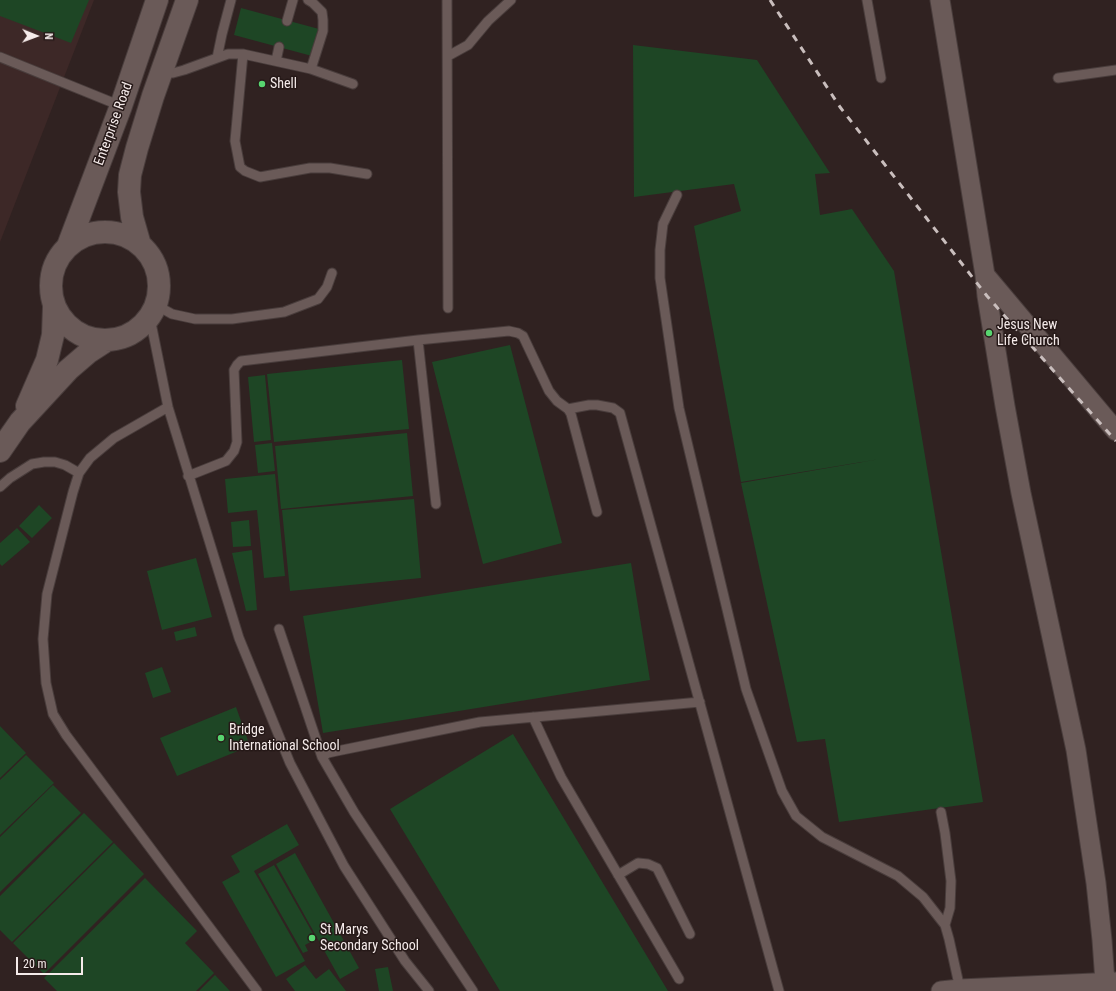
<!DOCTYPE html>
<style>
body{margin:0}
#map{position:relative;width:1116px;height:991px;overflow:hidden;background:#302221;font-family:"Roboto Condensed",sans-serif}
canvas{display:block}
.north{position:absolute;left:16px;top:16px;width:40px;height:40px;-webkit-text-stroke:3px #261918;paint-order:stroke;rotate:91deg;font-size:11px;font-weight:700;line-height:16px;text-align:center;color:#f5ebea}
.north::after{content:'';display:block;margin:auto;width:14px;height:18px;background:#f5ebea;clip-path:polygon(50% 0,100% 100%,50% 72%,0 100%)}
.scale{position:absolute;left:16px;top:957px;width:67px;height:18px;box-sizing:border-box;border:2px solid #f5ebea;border-top:0;padding-left:5px;font-size:12px;line-height:14px;white-space:nowrap;color:#f5ebea;-webkit-text-stroke:3px #261918;paint-order:stroke}
</style>
<div id="map">
<canvas width="1116" height="991"></canvas>
<div class="north">N</div>
<div class="scale">20 m</div>
</div>
<script>
const ctx = document.querySelector('canvas').getContext('2d');
ctx.lineJoin = 'round';
function paint(path, color) {
  ctx.fillStyle = color;
  ctx.fill(path, 'evenodd');
}
function toPath(rows) {
  const path = new Path2D();
  for (const r of rows) {
    if (r.length === 3) {
      path.moveTo(r[0] + r[2], r[1]);
      path.arc(r[0], r[1], r[2], 0, 2 * Math.PI);
      continue;
    }
    path.moveTo(r[0], r[1]);
    for (let i = 2; i < r.length; i += 2) path.lineTo(r[i], r[i + 1]);
  }
  return path;
}
function stroke(path, color, width, dash) {
  ctx.strokeStyle = color;
  ctx.lineWidth = width;
  ctx.lineCap = dash ? 'butt' : 'round';
  ctx.setLineDash(dash || []);
  ctx.stroke(path);
}
function write(font, color, halo, rows, align = 'center') {
  ctx.font = font + ' "Roboto Condensed",sans-serif';
  ctx.lineWidth = 3;
  ctx.setLineDash([]);
  ctx.textBaseline = 'middle';
  ctx.strokeStyle = halo;
  ctx.fillStyle = color;
  for (const [text, x, y, turn = 0] of rows) {
    ctx.save();
    ctx.translate(x, y);
    ctx.rotate((+turn || 0) * Math.PI / 180);
    ctx.textAlign = isNaN(turn) ? turn : align;
    if (halo) ctx.strokeText(text, 0, 0);
    ctx.fillText(text, 0, 0);
    ctx.restore();
  }
}
paint(toPath([
 [0,0,94,0,0,242]
]), '#3d2827');
paint(toPath([
 [0,0,89,0,71,43,0,16],
 [241,8,319,29,312,56,234,35],
 [633,45,757,60,830,173,815,174,820,215,852,209,894,271,983,802,839,822,825,739,797,742,741,483,880,459,741,482,694,226,741,211,734,184,634,197],
 [510,345,562,543,483,564,432,362],
 [402,360,409,429,274,442,267,374],
 [265,375,271,440,254,442,248,377],
 [407,433,413,496,281,509,275,446],
 [272,443,275,471,258,473,255,445],
 [275,474,285,576,264,578,257,510,228,513,225,479],
 [414,499,421,578,290,591,282,510],
 [39,505,52,518,32,538,19,526],
 [249,520,251,546,233,547,231,522],
 [17,528,30,542,2,566,0,564,0,543],
 [252,550,257,610,246,611,232,553],
 [196,558,212,617,162,630,147,571],
 [631,563,650,680,323,733,303,616],
 [195,627,197,636,176,641,174,632],
 [162,667,171,692,153,698,145,673],
 [236,707,250,746,177,776,160,738],
 [0,726,26,753,0,778],
 [513,734,668,991,500,991,390,809],
 [26,755,54,783,0,835,0,780],
 [53,785,81,813,0,892,0,837],
 [84,813,113,842,12,942,0,930,0,896],
 [287,824,299,845,254,871,305,961,276,977,222,882,240,872,231,856],
 [114,843,144,874,44,974,13,943],
 [295,853,359,968,340,979,276,864],
 [274,865,316,939,305,945,308,951,303,953,258,874],
 [145,878,197,931,185,943,214,973,196,991,57,991,44,978],
 [305,965,316,979,329,969,346,991,295,991,286,979],
 [388,967,393,991,379,991,375,969],
 [215,975,230,991,199,991]
]), '#1e4625');
const lane = toPath([
 [308,0,313,3,322,12,323,20,323,31,311,69],
 [447,0,448,308],
 [867,0,881,78],
 [287,21,293,0],
 [243,54,235,141,240,167,245,171,260,177,310,168,330,168,367,174],
 [448,56,468,45,488,21,511,0],
 [0,57,121,106],
 [217,58,222,34,231,0],
 [276,61,279,47],
 [162,73,173,73,184,70,228,54,243,54,311,69,353,84],
 [1058,78,1116,70],
 [677,195,663,224,660,250,660,278,679,408,746,689,782,791,796,816,822,837,898,876,923,897,945,925,949,939,960,989],
 [156,305,172,314,195,319,232,319,284,312,318,299,327,287,332,273],
 [150,318,168,407,239,638,290,763,344,866,405,961,429,991],
 [418,340,436,504],
 [168,407,114,438,90,458,79,473,73,492,47,594,43,639,46,683,53,714,66,735,257,991],
 [568,409,589,405,597,405,613,408,620,413,779,991],
 [188,476,226,461,234,451,237,442,234,370,237,365,241,361,418,340,509,331,518,333,523,336,549,391,557,401,568,409,571,414,597,512],
 [0,487,10,478,32,464,44,462,55,462,65,465,79,473],
 [279,629,322,757,354,812,473,991],
 [533,717,561,777,679,979],
 [322,757,328,753,337,751,480,722,700,702],
 [941,812,945,833,951,881,950,908,945,925],
 [618,875,638,863,648,864,657,868,690,934]
]);
const street = toPath([
 [940,0,985,275,987,296,1005,406,1021,493,1076,750,1096,883,1102,940,1105,982],
 [985,275,1116,431],
 [941,991,960,989,1116,982]
]);
const secondary = toPath([
 [105,286,54],
 [140,245,132,217,129,192,130,175,137,148,153,96,187,0],
 [68,246,121,106,157,0],
 [27,406,47,360,53,335,54,307],
 [0,451,20,422,68,370,89,352,106,341]
]);
stroke(lane, '#493d3c', 11);
stroke(street, '#493d3c', 21);
stroke(secondary, '#493d3c', 24);
stroke(lane, '#6a5a58', 9);
stroke(street, '#6a5a58', 19);
stroke(secondary, '#6a5a58', 22);
stroke(toPath([
 [770,0,840,107,987,296,1116,441]
]), '#c9bebd', 3, [7, 7]);
for (const [x, y, r, color] of [
 [262,84,4,"#58d570"],
 [989,333,4,"#58d570"],
 [221,738,4,"#58d570"],
 [312,938,4,"#58d570"]
]) {
  const dot = new Path2D();
  dot.arc(x, y, r, 0, 2 * Math.PI);
  ctx.fillStyle = color;
  ctx.fill(dot);
  stroke(dot, '#261918', 1.5);
}
write('14px', '#f5ebea', '#261918', [
 ["Shell",270,84],
 ["Jesus New",997,325],
 ["Life Church",997,341],
 ["Bridge",229,730],
 ["International School",229,746],
 ["St Marys",320,930],
 ["Secondary School",320,946]
], 'left');
write('14px', '#f5ebea', '#261918', [
 ["Enterprise Road",114,124,-70]
]);
</script>
